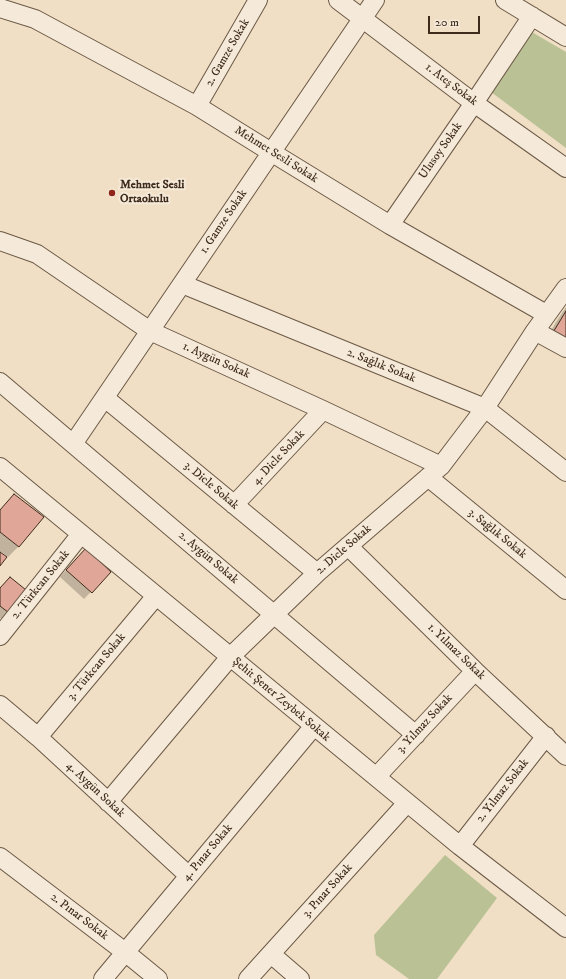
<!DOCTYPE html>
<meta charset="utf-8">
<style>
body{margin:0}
#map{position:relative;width:566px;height:979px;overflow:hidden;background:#f0dfc4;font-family:"IM FELL DW Pica",serif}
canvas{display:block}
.scale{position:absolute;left:428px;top:16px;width:52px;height:18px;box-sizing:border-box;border:2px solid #3f2b1c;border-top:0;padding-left:5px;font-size:12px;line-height:14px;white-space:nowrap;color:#3f2b1c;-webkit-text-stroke:3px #f5ead9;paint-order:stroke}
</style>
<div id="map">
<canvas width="566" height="979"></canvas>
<div class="scale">20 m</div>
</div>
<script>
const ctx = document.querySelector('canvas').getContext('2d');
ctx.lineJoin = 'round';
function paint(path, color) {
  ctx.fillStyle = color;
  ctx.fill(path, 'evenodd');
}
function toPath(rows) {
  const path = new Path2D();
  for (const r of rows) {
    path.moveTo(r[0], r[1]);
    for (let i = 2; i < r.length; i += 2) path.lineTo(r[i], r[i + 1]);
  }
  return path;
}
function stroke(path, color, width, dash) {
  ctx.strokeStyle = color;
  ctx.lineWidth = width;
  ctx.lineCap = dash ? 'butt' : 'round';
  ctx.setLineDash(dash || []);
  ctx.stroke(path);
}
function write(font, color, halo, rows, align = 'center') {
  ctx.font = font + ' "IM FELL DW Pica",serif';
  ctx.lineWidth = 4;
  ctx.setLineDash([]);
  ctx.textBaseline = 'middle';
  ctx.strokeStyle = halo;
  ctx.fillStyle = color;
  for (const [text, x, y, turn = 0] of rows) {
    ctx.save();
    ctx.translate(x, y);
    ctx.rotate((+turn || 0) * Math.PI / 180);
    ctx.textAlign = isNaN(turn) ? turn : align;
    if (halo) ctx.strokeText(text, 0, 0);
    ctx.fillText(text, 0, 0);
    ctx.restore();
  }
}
paint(toPath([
 [530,31,566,52,566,148,491,92],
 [445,855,497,898,437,979,409,979,376,955,374,935]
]), '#bac194');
paint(toPath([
 [566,307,566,356,543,345,556,322],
 [14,495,19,546,8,557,0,551,0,510],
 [79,556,110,572,84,599,60,577],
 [0,589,29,594,5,622,0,618]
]), '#0003');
const building = toPath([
 [566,311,566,341,552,334,566,311],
 [14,494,44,517,19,547,0,532,0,510,14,494],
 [86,548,111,572,92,593,66,570,86,548],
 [0,552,7,557,0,566,0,552],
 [10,577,31,594,13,616,0,606,0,588,10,577]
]);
paint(building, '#e0a799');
stroke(building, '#3f2b1c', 1);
const minor = toPath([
 [338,0,474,103,566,168],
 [505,0,566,37],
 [0,8,35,19,197,106,271,152,390,225,546,314],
 [197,106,258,0],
 [390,225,474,103,532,16],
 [0,241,37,254,150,331,323,410,441,466],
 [182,284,485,408,566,472],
 [535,331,566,348],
 [0,382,416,735],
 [105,398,317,573],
 [73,444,375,0],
 [0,467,460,846,566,928],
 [428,477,566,590],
 [234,505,323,410],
 [348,546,475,671,566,756],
 [0,636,81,534],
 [0,705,38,737,189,876],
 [38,737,156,596],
 [376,777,475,671],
 [108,802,230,657,317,573,441,466,485,408,535,331,566,288],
 [460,846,546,736],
 [0,857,125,952,158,979],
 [271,954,300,979],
 [103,979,314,726],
 [248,979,407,803]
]);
stroke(minor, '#6b5846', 20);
stroke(minor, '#f5ead9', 18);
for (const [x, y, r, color] of [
 [112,193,4,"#8f2418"]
]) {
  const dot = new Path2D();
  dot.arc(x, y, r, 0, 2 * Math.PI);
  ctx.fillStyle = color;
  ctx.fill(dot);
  stroke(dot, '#f5ead9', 1.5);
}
write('12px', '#3f2b1c', '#f5ead9', [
 ["2. Gamze Sokak",228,53,-60],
 ["1. Ateş Sokak",451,85,37],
 ["Ulusoy Sokak",441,151,-55],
 ["Mehmet Sesli Sokak",276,155,32],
 ["1. Gamze Sokak",224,222,-56],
 ["1. Aygün Sokak",216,361,24],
 ["2. Sağlık Sokak",381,366,22],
 ["4. Dicle Sokak",279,458,-47],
 ["3. Dicle Sokak",211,486,40],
 ["3. Sağlık Sokak",497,534,39],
 ["2. Dicle Sokak",344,550,-41],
 ["2. Aygün Sokak",208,558,40],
 ["2. Türkcan Sokak",41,585,-51],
 ["1. Yılmaz Sokak",456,652,44],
 ["3. Türkcan Sokak",97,667,-50],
 ["Şehit Şener Zeybek Sokak",281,700,40],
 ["3. Yılmaz Sokak",425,724,-47],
 ["4. Aygün Sokak",95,790,43],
 ["2. Yılmaz Sokak",503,791,-52],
 ["4. Pınar Sokak",208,853,-50],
 ["3. Pınar Sokak",328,891,-48],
 ["2. Pınar Sokak",79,917,37]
]);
write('bold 12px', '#3f2b1c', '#f5ead9', [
 ["Mehmet Sesli",120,186],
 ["Ortaokulu",120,200]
], 'left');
</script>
